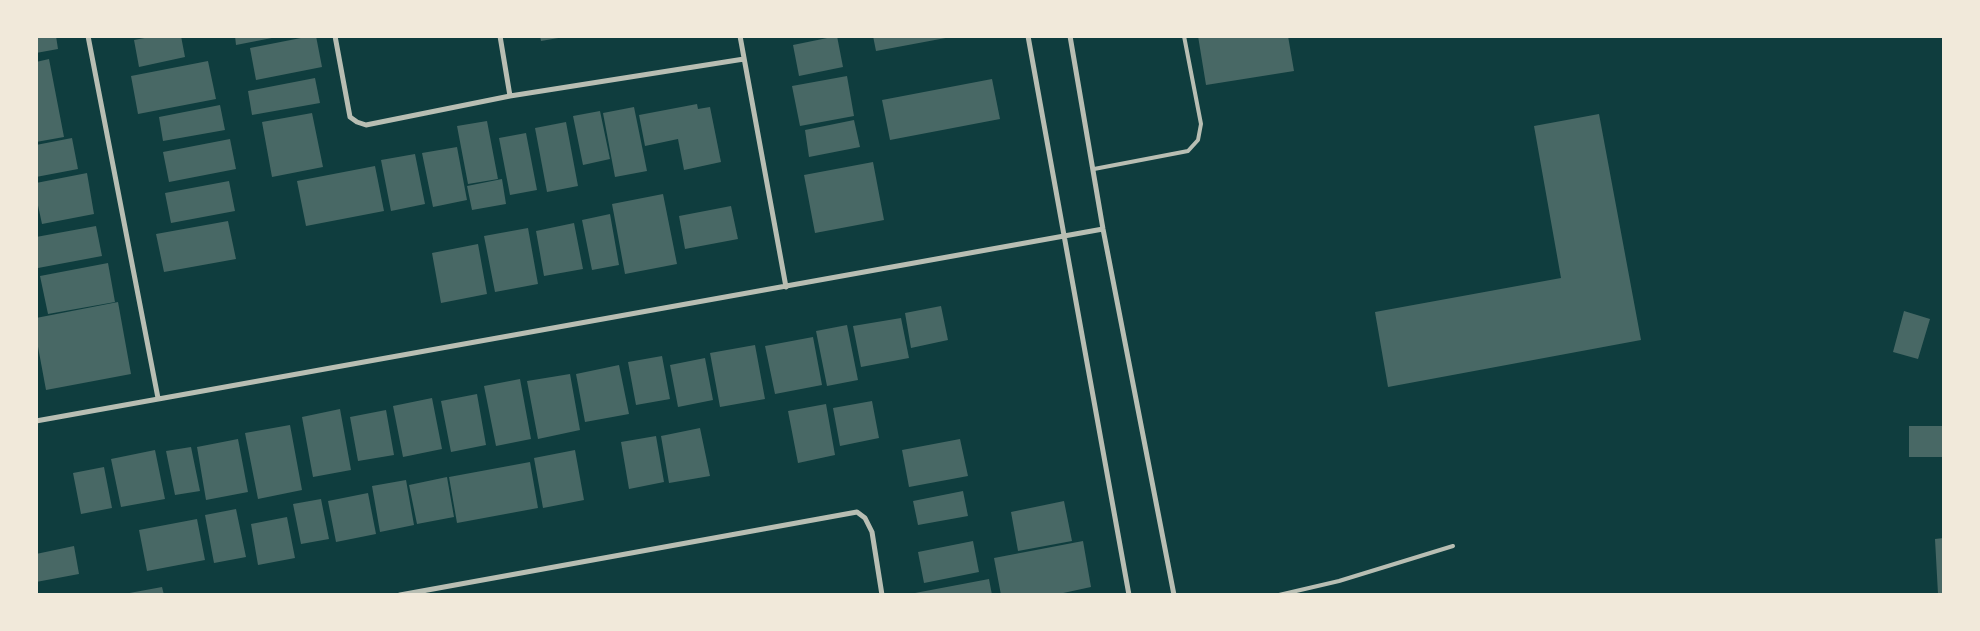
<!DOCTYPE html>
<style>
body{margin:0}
#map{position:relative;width:1980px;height:631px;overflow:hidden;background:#0f3d3e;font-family:Jost,sans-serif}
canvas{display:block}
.frame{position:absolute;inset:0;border:38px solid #f1e9da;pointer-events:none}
</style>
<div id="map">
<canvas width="1980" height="631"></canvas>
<div class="frame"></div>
</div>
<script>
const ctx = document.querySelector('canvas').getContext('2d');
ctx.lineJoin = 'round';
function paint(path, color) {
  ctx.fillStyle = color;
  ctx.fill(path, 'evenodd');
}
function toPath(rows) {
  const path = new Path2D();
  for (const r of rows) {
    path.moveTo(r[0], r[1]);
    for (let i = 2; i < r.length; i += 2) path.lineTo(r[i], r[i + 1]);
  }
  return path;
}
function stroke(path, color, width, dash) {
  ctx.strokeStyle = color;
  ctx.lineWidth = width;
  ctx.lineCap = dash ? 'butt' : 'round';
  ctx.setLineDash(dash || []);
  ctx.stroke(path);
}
paint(toPath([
 [36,36,56,36,58,49,36,53],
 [155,36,181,36,185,57,139,67,134,40],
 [235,36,277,36,277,37,236,45],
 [311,36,316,36,322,67,256,80,250,48],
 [540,36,564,36,564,37,541,41],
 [837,36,843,67,799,76,793,45],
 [873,36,951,36,951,37,876,51],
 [1198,36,1288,36,1294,71,1206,85],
 [49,59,64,137,36,142,36,62],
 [208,61,216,99,138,114,131,76],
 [847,76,854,116,800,126,792,86],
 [315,78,320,103,252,115,248,91],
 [992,79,1000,119,890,140,882,100],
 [697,104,698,109,710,107,721,162,684,170,678,139,645,146,639,115],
 [220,105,225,130,163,141,159,117],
 [634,107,647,171,615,177,603,113],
 [600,111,610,159,583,165,573,116],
 [312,113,323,167,272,177,262,122],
 [1599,114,1641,340,1388,387,1375,312,1561,278,1534,126],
 [854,120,860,147,809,157,805,130],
 [487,121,498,179,468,184,457,126],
 [566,122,578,186,547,192,535,128],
 [526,133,537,190,510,195,499,138],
 [72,138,78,169,36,177,36,145],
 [230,139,236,169,169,182,163,152],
 [457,147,467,200,433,207,422,153],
 [415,154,425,204,391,211,381,160],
 [873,162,884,220,815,233,804,175],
 [375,166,384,211,306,226,297,181],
 [87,173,94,214,42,224,36,196,36,183],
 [502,179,506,204,472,210,467,186],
 [229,181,235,211,171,223,165,193],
 [663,194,677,264,625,274,612,204],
 [731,206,738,239,685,249,679,216],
 [610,214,619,265,592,270,582,220],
 [228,221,236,259,164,272,156,234],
 [574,223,583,269,544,276,536,231],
 [96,226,102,256,38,268,36,237],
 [528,228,538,284,495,292,484,236],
 [478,244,487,294,441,303,432,253],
 [108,263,115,302,48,314,40,276],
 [118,302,131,374,46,390,36,336,36,318],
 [941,306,948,340,911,348,905,313],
 [1904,311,1930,319,1918,359,1893,352],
 [901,318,909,358,861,367,853,326],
 [847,325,858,380,827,386,816,331],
 [813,337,822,385,775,394,765,346],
 [755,345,765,399,720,407,710,353],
 [662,356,670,399,636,405,628,362],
 [705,358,713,400,678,407,670,365],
 [619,365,629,414,585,422,576,374],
 [570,374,580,430,538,439,527,381],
 [520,379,531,439,496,446,484,386],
 [477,394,486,445,451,452,441,401],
 [432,398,442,449,403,457,393,406],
 [872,401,879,438,840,446,833,408],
 [826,404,835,455,798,463,788,411],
 [340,409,351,470,313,477,302,417],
 [386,410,394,455,358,461,350,417],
 [290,425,302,490,258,499,245,433],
 [1909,426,1944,426,1944,457,1909,457],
 [700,428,710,476,669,483,661,436],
 [656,436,664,482,629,489,621,442],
 [238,439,248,492,206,500,197,447],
 [960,439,968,476,909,487,902,450],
 [191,447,200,491,175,495,166,451],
 [155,450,165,499,121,507,111,459],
 [575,450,584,500,543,508,534,458],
 [530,462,538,508,457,523,449,477],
 [104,467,112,508,81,514,73,473],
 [447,477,454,517,417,524,409,485],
 [406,480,414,525,380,532,372,486],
 [963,491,968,516,918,525,913,501],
 [368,493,376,534,336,542,328,501],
 [321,499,329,539,301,544,293,504],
 [1064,501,1072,541,1018,551,1011,512],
 [236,509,246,557,214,563,205,515],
 [287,517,295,558,258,565,251,524],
 [197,519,205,560,147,571,139,530],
 [1944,538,1944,594,1938,594,1935,539],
 [973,541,979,572,924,583,918,552],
 [1083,541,1091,587,1054,595,1001,595,994,558],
 [74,546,79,574,36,582,36,554],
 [989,579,992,595,916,595,915,593],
 [162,587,164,595,124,595,124,594]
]), '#486865');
stroke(toPath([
 [1094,169,1188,151,1198,140,1201,124,1184,36],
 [1279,595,1339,581,1453,546]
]), '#b8beb3', 4);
stroke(toPath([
 [88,36,158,398],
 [335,36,350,117,357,122,366,125,510,96,744,59],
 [500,36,510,96],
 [740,36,786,287],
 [1028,36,1129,595],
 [1070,36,1103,229,1174,595],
 [36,421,1103,229],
 [400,595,857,512,865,518,872,532,882,595]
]), '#b8beb3', 5);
</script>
